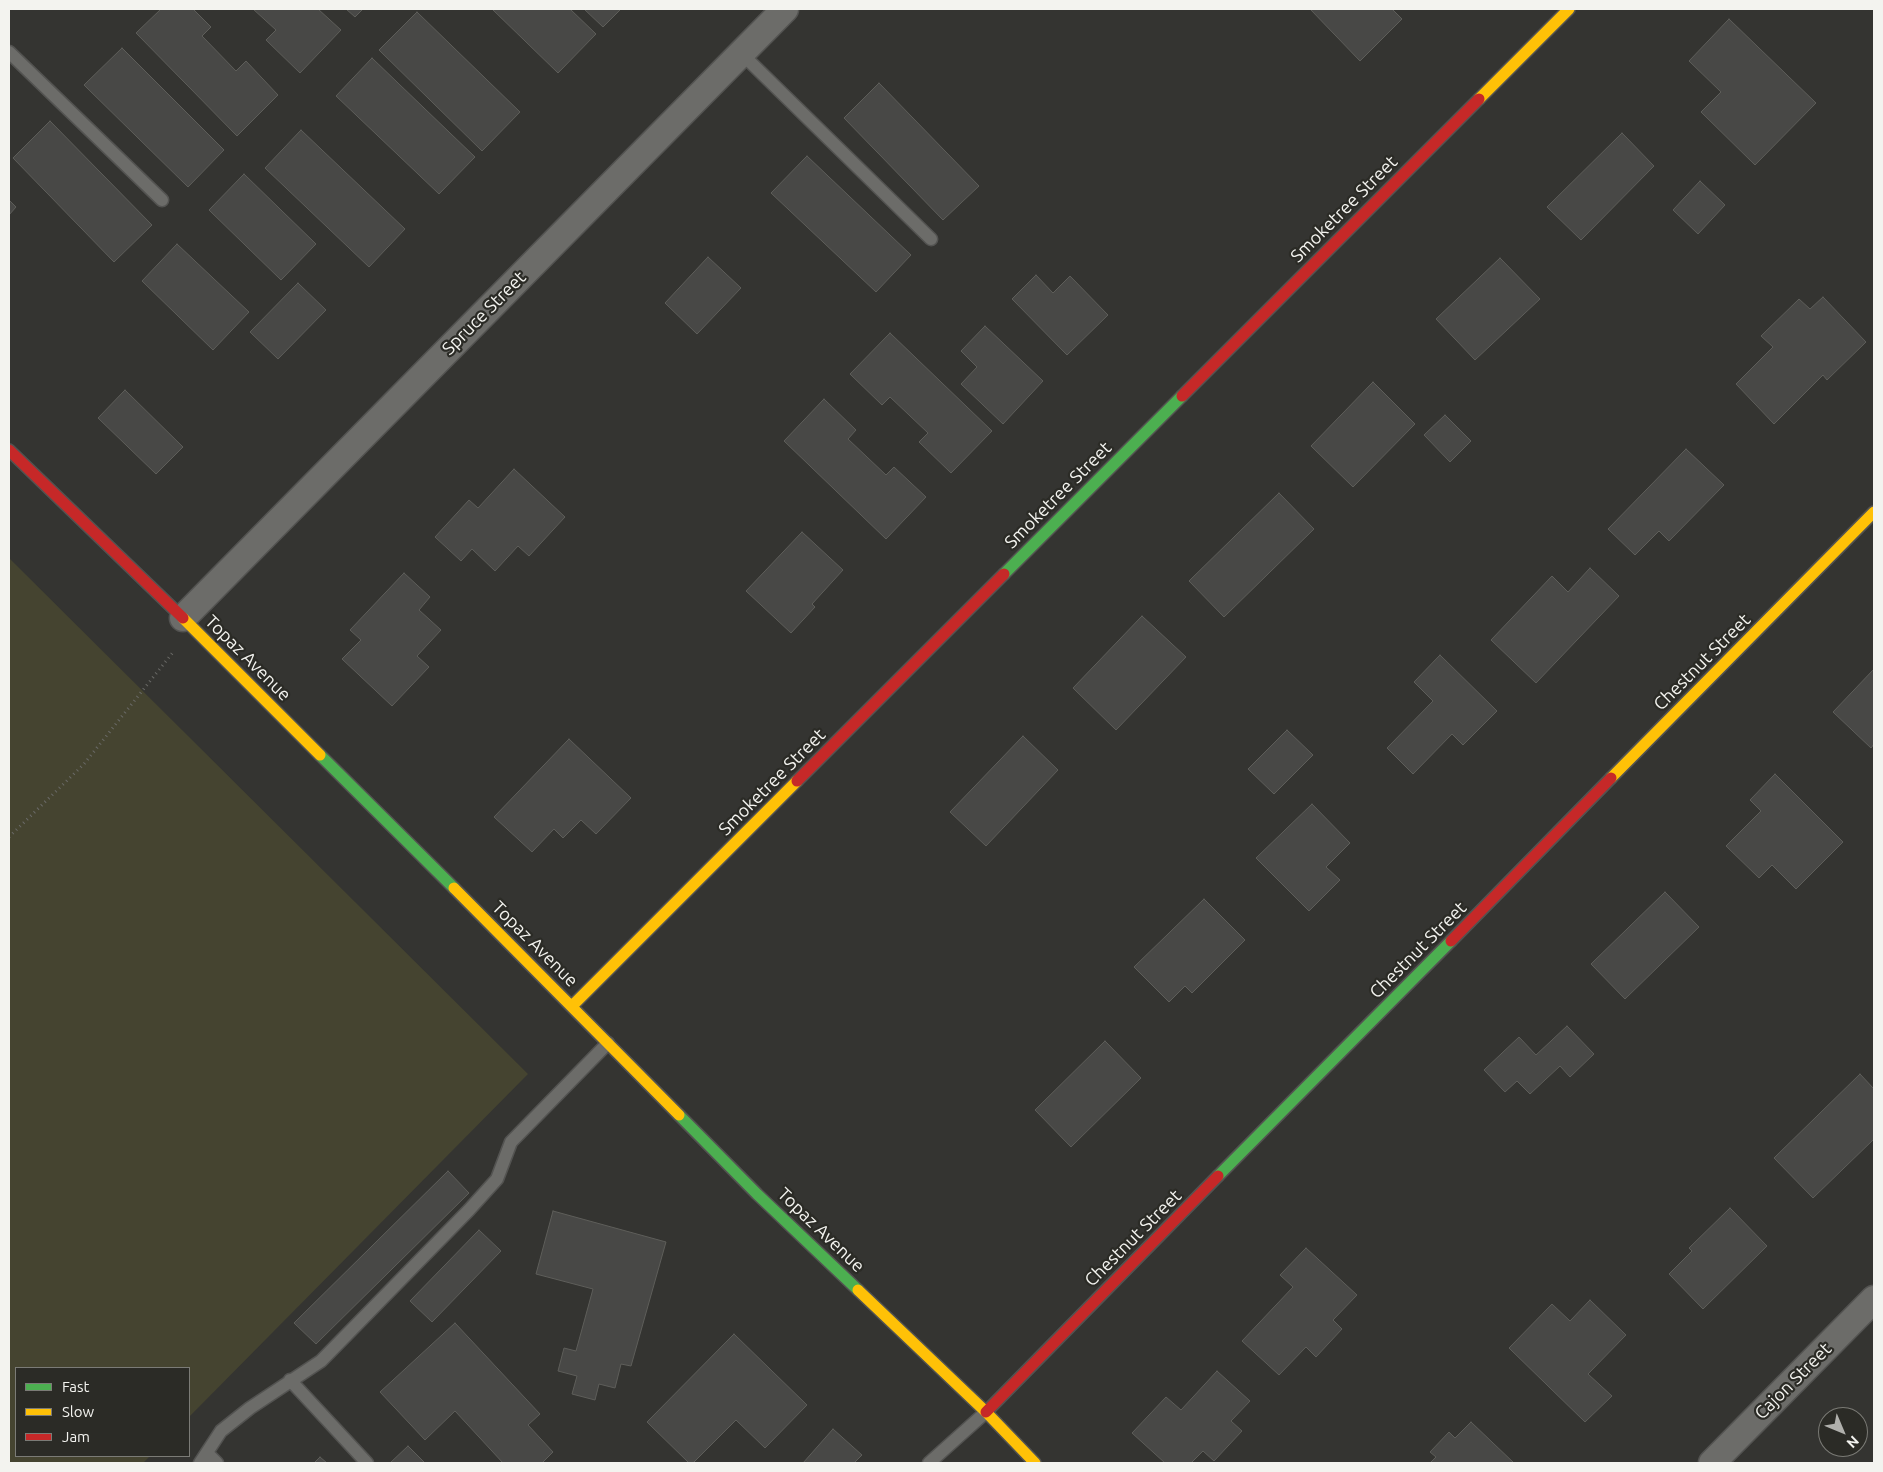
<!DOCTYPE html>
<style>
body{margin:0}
#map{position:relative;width:1883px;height:1472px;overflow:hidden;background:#343431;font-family:Ubuntu,sans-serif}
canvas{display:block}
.frame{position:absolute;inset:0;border:10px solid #f3f3ef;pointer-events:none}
.legend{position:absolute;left:15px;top:1367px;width:175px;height:90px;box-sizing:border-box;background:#2b2b26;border:1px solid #7b7b76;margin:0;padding:6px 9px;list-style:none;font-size:15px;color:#f3f3ef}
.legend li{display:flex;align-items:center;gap:10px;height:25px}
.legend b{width:25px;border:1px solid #7b7b76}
.north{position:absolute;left:1818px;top:1407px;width:50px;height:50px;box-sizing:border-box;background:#2b2b26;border:1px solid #7b7b76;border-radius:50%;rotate:135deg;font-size:14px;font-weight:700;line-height:20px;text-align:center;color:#f3f3ef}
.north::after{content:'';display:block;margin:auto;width:18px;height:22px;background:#b0b0ac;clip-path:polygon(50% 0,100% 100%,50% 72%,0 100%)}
</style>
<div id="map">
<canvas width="1883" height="1472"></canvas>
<div class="frame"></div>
<ul class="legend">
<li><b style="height:6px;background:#4caf50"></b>Fast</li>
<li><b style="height:6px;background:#ffc107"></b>Slow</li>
<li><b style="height:6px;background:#c62828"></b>Jam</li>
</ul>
<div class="north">N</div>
</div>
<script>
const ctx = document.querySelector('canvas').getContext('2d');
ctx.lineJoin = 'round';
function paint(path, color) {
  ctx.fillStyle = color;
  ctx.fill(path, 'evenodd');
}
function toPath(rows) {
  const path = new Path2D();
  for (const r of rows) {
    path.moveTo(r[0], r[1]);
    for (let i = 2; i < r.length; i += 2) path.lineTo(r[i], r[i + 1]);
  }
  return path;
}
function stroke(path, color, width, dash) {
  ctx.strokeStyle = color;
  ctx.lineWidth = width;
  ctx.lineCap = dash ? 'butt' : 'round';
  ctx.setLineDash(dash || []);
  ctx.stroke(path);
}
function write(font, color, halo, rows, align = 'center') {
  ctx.font = font + ' Ubuntu,sans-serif';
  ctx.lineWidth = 4.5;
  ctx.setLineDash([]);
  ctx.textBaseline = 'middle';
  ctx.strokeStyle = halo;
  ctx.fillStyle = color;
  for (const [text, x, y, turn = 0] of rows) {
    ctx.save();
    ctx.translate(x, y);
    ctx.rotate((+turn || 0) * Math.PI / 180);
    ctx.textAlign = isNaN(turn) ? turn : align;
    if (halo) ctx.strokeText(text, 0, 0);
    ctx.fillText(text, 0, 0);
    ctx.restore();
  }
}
paint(toPath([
 [9,558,528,1074,189,1417,189,1368,16,1368,16,1456,150,1456,143,1463,9,1463]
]), '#454430');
const building = toPath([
 [161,9,193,9,211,27,202,36,236,71,246,61,278,95,237,136,136,33,161,9],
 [253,9,318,9,341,30,300,73,266,40,276,30,253,9],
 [346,9,363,9,355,17,346,9],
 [492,9,570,9,596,34,558,73,492,9],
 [584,9,621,9,603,27,584,9],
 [1310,9,1392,9,1402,19,1360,61,1310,9],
 [417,12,520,112,482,151,379,50,417,12],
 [1729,19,1816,103,1755,165,1701,112,1721,92,1689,61,1729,19],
 [122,48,224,150,188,187,84,85,122,48],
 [372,58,475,157,439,194,336,96,372,58],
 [879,83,979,186,943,220,844,118,879,83],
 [50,121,152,225,114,262,13,158,50,121],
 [301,130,405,229,369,267,265,168,301,130],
 [1622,133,1654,166,1581,240,1547,207,1622,133],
 [807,156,911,255,876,292,771,193,807,156],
 [244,174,316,244,281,280,209,210,244,174],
 [1700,181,1725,205,1698,234,1673,210,1700,181],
 [9,200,16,207,9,215,9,200],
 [177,244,249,312,213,350,142,281,177,244],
 [708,257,741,288,697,334,665,303,708,257],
 [1500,258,1540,299,1475,360,1436,319,1500,258],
 [1036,275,1053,293,1070,276,1108,315,1067,355,1012,299,1036,275],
 [298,283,326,310,278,359,250,332,298,283],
 [1823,297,1866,342,1827,380,1823,375,1774,424,1736,384,1773,347,1761,336,1799,299,1810,309,1823,297],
 [985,326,1043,381,1003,424,961,384,977,367,961,351,985,326],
 [890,333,992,431,951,473,919,442,928,433,890,397,882,405,850,374,890,333],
 [1373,382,1415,424,1353,487,1311,446,1373,382],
 [125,390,183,447,156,474,98,418,125,390],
 [824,399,856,430,848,439,886,475,894,467,926,497,886,539,784,441,824,399],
 [1445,415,1471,441,1450,462,1424,435,1445,415],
 [1686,449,1724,485,1669,541,1659,531,1635,555,1608,529,1686,449],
 [514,469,565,517,529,556,518,546,495,571,472,549,461,561,435,537,469,500,478,508,514,469],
 [1279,493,1314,529,1224,617,1189,581,1279,493],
 [802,532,843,570,812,604,815,607,791,633,746,591,802,532],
 [1590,568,1619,596,1536,683,1491,640,1552,576,1568,592,1590,568],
 [404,573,430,597,419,610,441,630,417,656,429,667,392,706,342,659,361,640,350,630,404,573],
 [1142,616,1186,657,1116,730,1073,688,1142,616],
 [1440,655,1497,711,1463,745,1452,734,1413,774,1387,748,1433,701,1414,682,1440,655],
 [1874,669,1874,744,1871,748,1833,712,1874,669],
 [1287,730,1313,755,1274,794,1248,769,1287,730],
 [1023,736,1058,770,986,846,950,812,1023,736],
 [569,739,631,798,596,834,581,820,563,838,554,829,532,852,494,817,569,739],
 [1775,774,1843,842,1796,889,1772,865,1759,878,1726,846,1761,811,1750,800,1775,774],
 [1312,804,1350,843,1326,867,1340,880,1309,911,1256,858,1312,804],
 [1665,892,1699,927,1625,999,1591,964,1665,892],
 [1204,899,1245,940,1192,993,1185,986,1169,1002,1134,967,1204,899],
 [1567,1026,1594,1054,1570,1077,1560,1066,1530,1094,1517,1081,1505,1092,1484,1070,1519,1037,1536,1055,1567,1026],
 [1105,1041,1141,1078,1071,1147,1035,1110,1105,1041],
 [1860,1074,1874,1089,1874,1139,1813,1198,1774,1158,1860,1074],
 [448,1171,469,1193,316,1344,294,1323,448,1171],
 [1730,1208,1767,1246,1703,1309,1669,1274,1692,1251,1689,1248,1730,1208],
 [553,1211,666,1242,631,1366,621,1364,615,1388,599,1384,595,1400,572,1394,577,1376,558,1371,564,1348,576,1351,593,1289,536,1274,553,1211],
 [479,1230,501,1251,432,1322,410,1301,479,1230],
 [1306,1248,1357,1295,1333,1320,1342,1329,1316,1357,1306,1347,1279,1375,1242,1341,1293,1287,1280,1275,1306,1248],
 [1590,1300,1626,1335,1588,1374,1612,1396,1585,1422,1509,1348,1552,1304,1570,1321,1590,1300],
 [455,1323,540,1414,528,1425,553,1452,542,1463,503,1463,455,1411,425,1440,380,1392,455,1323],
 [734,1334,807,1405,765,1448,736,1420,693,1463,689,1463,647,1422,734,1334],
 [1217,1371,1250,1401,1231,1421,1242,1431,1214,1461,1203,1451,1191,1463,1165,1463,1132,1433,1166,1397,1181,1410,1217,1371],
 [1471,1422,1514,1463,1430,1463,1436,1457,1430,1452,1449,1432,1455,1438,1471,1422],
 [833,1429,862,1455,854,1463,803,1463,833,1429],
 [408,1446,425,1463,390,1463,408,1446],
 [320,1457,327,1463,314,1463,320,1457]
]);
paint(building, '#484846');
stroke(building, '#5e5e5a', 1);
const lane = toPath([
 [9,52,162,200],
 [741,53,931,239],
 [290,1380,367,1463],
 [207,1453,217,1463],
 [200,1463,221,1431,250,1408,321,1361,469,1210,497,1179,511,1142,608,1043],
 [929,1463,986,1412]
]);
const street = toPath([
 [183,618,785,9],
 [1712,1463,1874,1299]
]);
const fast = toPath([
 [1004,574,1182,396],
 [320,755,454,888],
 [679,1115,757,1194,858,1290],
 [1218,1176,1451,941]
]);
const slow = toPath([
 [1479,99,1569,9],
 [183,618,320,755],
 [1611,778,1874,512],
 [454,888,679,1115],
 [572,1006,797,781],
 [858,1290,986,1412,1035,1463]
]);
const jam = toPath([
 [1182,396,1479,99],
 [9,450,183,618],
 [797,781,1004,574],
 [1451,941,1611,778],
 [986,1412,1218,1176]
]);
stroke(lane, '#535351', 15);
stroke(street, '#535351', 29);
stroke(fast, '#535351', 14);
stroke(slow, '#535351', 14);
stroke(jam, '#535351', 14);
stroke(toPath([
 [9,837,84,764,174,651]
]), '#6a6a67', 3, [1, 4]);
stroke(lane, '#6c6c69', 12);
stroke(street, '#6c6c69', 26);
stroke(fast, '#4caf50', 11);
stroke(slow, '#ffc107', 11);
stroke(jam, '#c62828', 11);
write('18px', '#f3f3ef', '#2b2b26', [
 ["Smoketree Street",1344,209,-45],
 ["Spruce Street",484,313,-45],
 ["Smoketree Street",1058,495,-45],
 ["Topaz Avenue",248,658,45],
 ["Chestnut Street",1702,662,-45],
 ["Smoketree Street",772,782,-45],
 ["Topaz Avenue",535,944,45],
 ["Chestnut Street",1418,950,-45],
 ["Topaz Avenue",821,1230,44],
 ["Chestnut Street",1133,1238,-45],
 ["Cajon Street",1793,1381,-45]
]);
</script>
